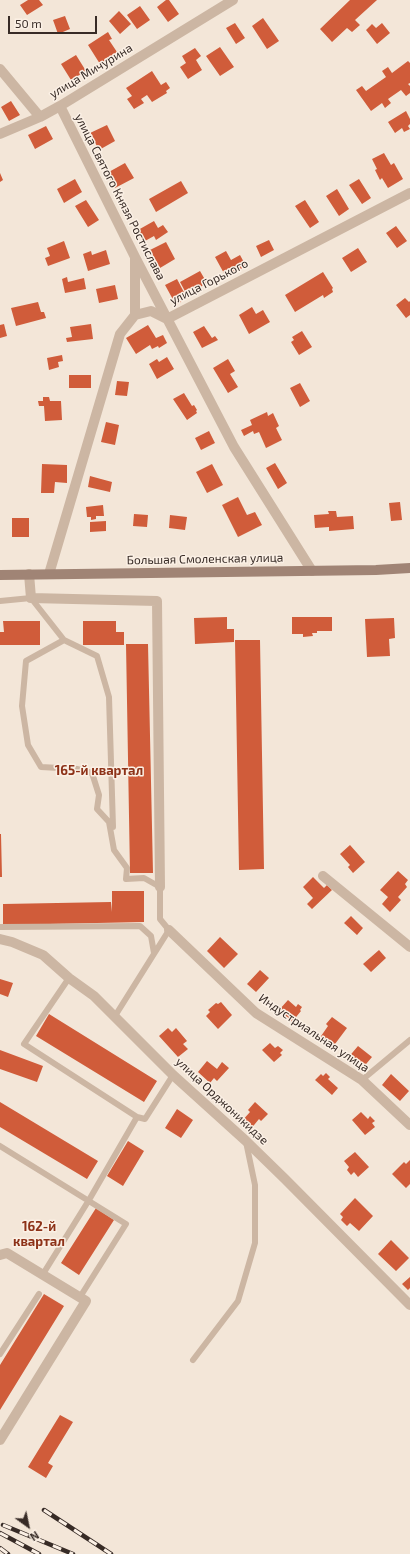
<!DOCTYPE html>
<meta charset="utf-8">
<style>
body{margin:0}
#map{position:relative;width:410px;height:1554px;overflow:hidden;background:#f3e6d8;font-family:"Exo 2",sans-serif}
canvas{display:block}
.north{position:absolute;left:8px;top:1506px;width:40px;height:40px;-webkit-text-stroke:3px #fbf0e5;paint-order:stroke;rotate:147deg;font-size:11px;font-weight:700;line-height:16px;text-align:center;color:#372b26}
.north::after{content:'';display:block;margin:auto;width:14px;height:18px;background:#372b26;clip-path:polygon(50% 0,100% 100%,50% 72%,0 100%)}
.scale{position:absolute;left:8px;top:16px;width:89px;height:18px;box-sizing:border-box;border:2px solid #372b26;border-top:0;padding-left:5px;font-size:12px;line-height:14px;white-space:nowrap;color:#372b26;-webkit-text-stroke:3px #fbf0e5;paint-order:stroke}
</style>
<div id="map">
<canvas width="410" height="1554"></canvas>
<div class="north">N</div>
<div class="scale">50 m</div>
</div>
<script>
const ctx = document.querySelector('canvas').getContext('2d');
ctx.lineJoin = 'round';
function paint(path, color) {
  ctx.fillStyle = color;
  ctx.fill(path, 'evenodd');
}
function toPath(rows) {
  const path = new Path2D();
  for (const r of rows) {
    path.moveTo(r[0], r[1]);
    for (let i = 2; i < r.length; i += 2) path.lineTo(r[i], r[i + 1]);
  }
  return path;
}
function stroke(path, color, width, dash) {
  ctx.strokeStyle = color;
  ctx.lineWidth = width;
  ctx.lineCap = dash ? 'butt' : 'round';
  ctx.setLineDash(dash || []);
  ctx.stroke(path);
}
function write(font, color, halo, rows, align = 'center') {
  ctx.font = font + ' "Exo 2",sans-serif';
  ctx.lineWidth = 3;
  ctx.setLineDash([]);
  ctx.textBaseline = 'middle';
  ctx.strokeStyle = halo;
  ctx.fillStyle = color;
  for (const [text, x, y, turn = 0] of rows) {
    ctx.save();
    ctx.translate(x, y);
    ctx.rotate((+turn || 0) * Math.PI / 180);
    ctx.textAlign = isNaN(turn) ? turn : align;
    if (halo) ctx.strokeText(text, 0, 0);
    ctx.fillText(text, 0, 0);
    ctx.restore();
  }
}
paint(toPath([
 [28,0,39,0,43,5,27,15,20,5],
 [166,0,169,0,179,14,168,22,157,7],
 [350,0,377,0,355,20,360,25,352,32,347,28,332,42,320,29],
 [140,6,150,20,137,29,127,15],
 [119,11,131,24,120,34,109,21],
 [65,16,70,29,58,34,53,20],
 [263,18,279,41,267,49,252,26],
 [235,23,245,38,236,44,226,28],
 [382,23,390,33,377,44,366,30,372,24,376,28],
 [108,32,112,39,109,40,117,52,100,64,88,45],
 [220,47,234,67,220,76,206,56],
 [195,48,201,56,196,60,202,70,188,79,180,67,186,63,182,56],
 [76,55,86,71,71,80,61,64],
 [408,61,410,63,410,83,408,84,410,86,410,93,406,96,401,90,388,99,391,103,385,108,382,103,371,111,356,90,362,86,366,91,386,77,382,71,388,67,392,73],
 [152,71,161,85,166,82,170,88,166,91,167,93,152,102,147,95,141,99,144,103,134,109,127,99,132,96,126,88],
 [11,101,20,115,9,121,1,107],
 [406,111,410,119,410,124,408,126,410,129,404,132,402,128,395,133,388,122],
 [107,125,115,141,99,150,90,133],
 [46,126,53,139,35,149,28,135],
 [384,153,391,165,394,163,403,179,388,188,382,178,380,180,375,170,377,169,372,159],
 [125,163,134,178,115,188,107,173],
 [0,173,3,180,0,182],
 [75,179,82,192,64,203,57,189],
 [359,179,371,198,362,204,349,185],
 [181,181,188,193,156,212,149,199],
 [337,189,349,209,339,216,326,196],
 [86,200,99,220,88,227,75,206],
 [305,200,319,222,310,228,295,206],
 [154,221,158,228,163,225,168,232,156,240,154,236,145,241,138,230],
 [396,226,407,241,397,248,386,233],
 [269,240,274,250,261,257,256,246],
 [64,241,70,258,48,266,45,258,50,256,47,248],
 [166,242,175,259,160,268,150,250],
 [358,248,367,262,351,272,342,258],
 [106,250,110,264,88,271,83,254,91,251,92,255],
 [226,251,231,260,240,255,246,266,226,277,215,257],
 [200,271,207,283,187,295,180,282],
 [323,272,333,288,332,289,333,292,324,298,323,295,295,312,285,295],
 [67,277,68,282,84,278,86,289,65,293,62,279],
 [177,279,187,298,176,305,165,285],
 [115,285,118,299,99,303,96,289],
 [405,298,409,302,410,301,410,315,406,318,396,305],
 [38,302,41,312,44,312,46,318,16,326,11,308],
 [252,307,256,314,263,310,270,322,249,334,239,315],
 [4,324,7,336,0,338,0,325],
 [91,324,93,339,67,342,66,338,72,337,70,327],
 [148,325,156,338,163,335,167,343,159,348,158,346,152,349,150,345,136,354,126,338],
 [204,326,212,338,215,336,218,340,202,348,193,332],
 [302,331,312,347,299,355,291,342,294,340,292,337],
 [62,355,63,361,58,362,59,367,49,370,47,358],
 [167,357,174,369,157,379,149,364,157,359,159,362],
 [228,359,235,371,230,374,238,387,228,393,213,368],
 [69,375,91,375,91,388,69,388],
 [117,381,129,382,127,396,115,395],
 [300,383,310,401,300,407,290,388],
 [184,393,192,406,194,405,197,410,196,411,197,413,187,420,173,399],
 [43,397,49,397,50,401,61,401,62,420,45,421,44,406,39,406,38,401,43,401],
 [267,412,268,416,273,413,279,426,276,428,282,440,266,448,259,432,254,434,253,431,244,436,241,430,252,425,250,420],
 [106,422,119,425,115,445,101,442],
 [209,431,215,443,201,450,195,438],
 [275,463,287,483,278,489,266,468],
 [42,464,67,465,67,483,55,482,54,493,41,493],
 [212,464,223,485,207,493,196,472],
 [90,476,112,482,110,492,88,487],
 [238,497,247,515,255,512,262,525,238,537,222,505],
 [400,502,402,520,391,521,389,503],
 [103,505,104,516,96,516,96,519,91,520,91,517,87,517,86,507],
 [328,511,336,511,337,517,353,516,354,529,329,531,329,527,315,528,314,515,329,514],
 [134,514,148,515,147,527,133,526],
 [170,515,187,517,185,530,169,528],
 [12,518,29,518,29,537,12,537],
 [106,521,106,531,90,532,90,522],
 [227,617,227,629,234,629,234,642,195,644,194,618],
 [292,617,332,617,332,631,317,631,317,633,312,633,313,636,303,637,303,634,292,634],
 [394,618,395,638,389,639,390,656,367,657,365,619],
 [3,621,40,621,40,645,0,645,0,632,4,632],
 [83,621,116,621,116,632,124,632,124,645,83,645],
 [235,640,260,640,264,869,239,870],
 [126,644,148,644,153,873,130,873],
 [0,834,1,834,2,877,0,877],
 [350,845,365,862,353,873,348,867,350,865,340,854],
 [398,871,408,880,405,884,407,887,398,897,401,900,390,912,382,904,388,897,380,890],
 [313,877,324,888,327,885,332,890,312,909,307,904,313,898,303,887],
 [112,891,144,891,144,922,3,925,3,904,111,902,112,912],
 [351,916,363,928,357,935,344,923],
 [220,937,238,954,224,968,207,951],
 [379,950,386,958,371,972,363,964],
 [260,970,269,978,256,992,247,984],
 [0,979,13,983,8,997,0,994],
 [288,1000,296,1007,298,1004,302,1007,300,1010,301,1011,292,1022,279,1010],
 [221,1002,232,1015,218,1029,206,1016,210,1012,208,1010,216,1003,218,1004],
 [49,1014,157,1081,144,1102,36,1036],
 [332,1017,347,1028,332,1048,319,1039,328,1026,326,1024],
 [168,1028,172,1032,176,1028,187,1041,183,1044,188,1049,178,1057,159,1036],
 [270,1043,275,1048,278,1046,283,1050,280,1053,282,1055,274,1062,262,1050],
 [358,1046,372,1057,361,1070,347,1059],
 [0,1050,43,1066,37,1082,0,1069],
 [207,1061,217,1069,222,1062,229,1068,217,1081,214,1078,210,1083,198,1072],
 [326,1073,330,1077,328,1079,338,1088,332,1095,315,1080,321,1074,323,1076],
 [391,1074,409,1091,400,1101,382,1085],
 [0,1102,98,1161,87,1179,0,1127],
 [255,1102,268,1114,261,1121,259,1119,250,1130,241,1122,250,1112,248,1110],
 [177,1109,193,1120,181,1138,165,1128],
 [361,1112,368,1119,370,1116,375,1121,372,1123,375,1127,365,1135,352,1120],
 [128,1141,144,1151,123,1186,107,1176],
 [355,1152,369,1167,358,1177,354,1172,351,1175,347,1170,349,1167,344,1161],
 [410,1160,410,1184,406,1188,392,1174,404,1162,406,1164],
 [355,1198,373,1216,359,1231,350,1223,347,1226,341,1220,343,1217,340,1214],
 [96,1208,114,1220,79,1275,61,1263],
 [391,1240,409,1258,396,1271,378,1254],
 [410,1277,410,1288,408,1290,402,1284],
 [44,1294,64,1306,0,1410,0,1365],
 [60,1415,73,1422,48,1463,53,1466,46,1478,28,1467]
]), '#d05c3a');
stroke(toPath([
 [0,601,31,598,64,640,97,656,109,697,113,827],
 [64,640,26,661,22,706,28,745,41,767,77,769,92,773,99,795,97,809,109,822,114,850,127,868,126,879,144,878,160,887,160,919,169,930,115,1016],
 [0,927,140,926,151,936,154,953],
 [69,978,24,1044,137,1117],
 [362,1080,410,1040],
 [0,1146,126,1224,80,1297],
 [43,1274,89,1200,137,1117,145,1119,173,1075],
 [0,1354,39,1294],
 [193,1360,238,1301,255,1243,255,1185,246,1142]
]), '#ccb6a3', 6);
stroke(toPath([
 [0,69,40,117],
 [60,106,135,257,234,447,312,571],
 [0,134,40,117,60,106,233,0],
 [135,315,135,259],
 [29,574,31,598,157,601,160,887],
 [49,574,120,334,135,315,151,311,167,319,410,193],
 [323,876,410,947],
 [169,930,256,1013,362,1080,410,1125],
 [0,939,12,942,43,955,69,978,94,996,173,1075,246,1141,285,1179,410,1305],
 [0,1255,7,1253,86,1301,0,1440]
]), '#ccb6a3', 10);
stroke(toPath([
 [0,575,376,570,410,568]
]), '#a08475', 10);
const rail = toPath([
 [44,1510,111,1554],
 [3,1525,73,1554],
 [0,1533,39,1554],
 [0,1548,8,1554]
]);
stroke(rail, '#372b26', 4.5);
stroke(rail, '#fbf0e5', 3, [9]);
write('12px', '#372b26', '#fbf0e5', [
 ["улица Мичурина",91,71,-31],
 ["улица Святого Князя Ростислава",120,197,63],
 ["улица Горького",209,282,-27],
 ["Большая Смоленская улица",205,559,-1],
 ["Индустриальная улица",314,1033,34],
 ["улица Орджоникидзе",222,1101,43]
]);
write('bold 13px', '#8d3218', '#fbf0e5', [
 ["165-й квартал",99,771],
 ["162-й",39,1227],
 ["квартал",39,1242]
]);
</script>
